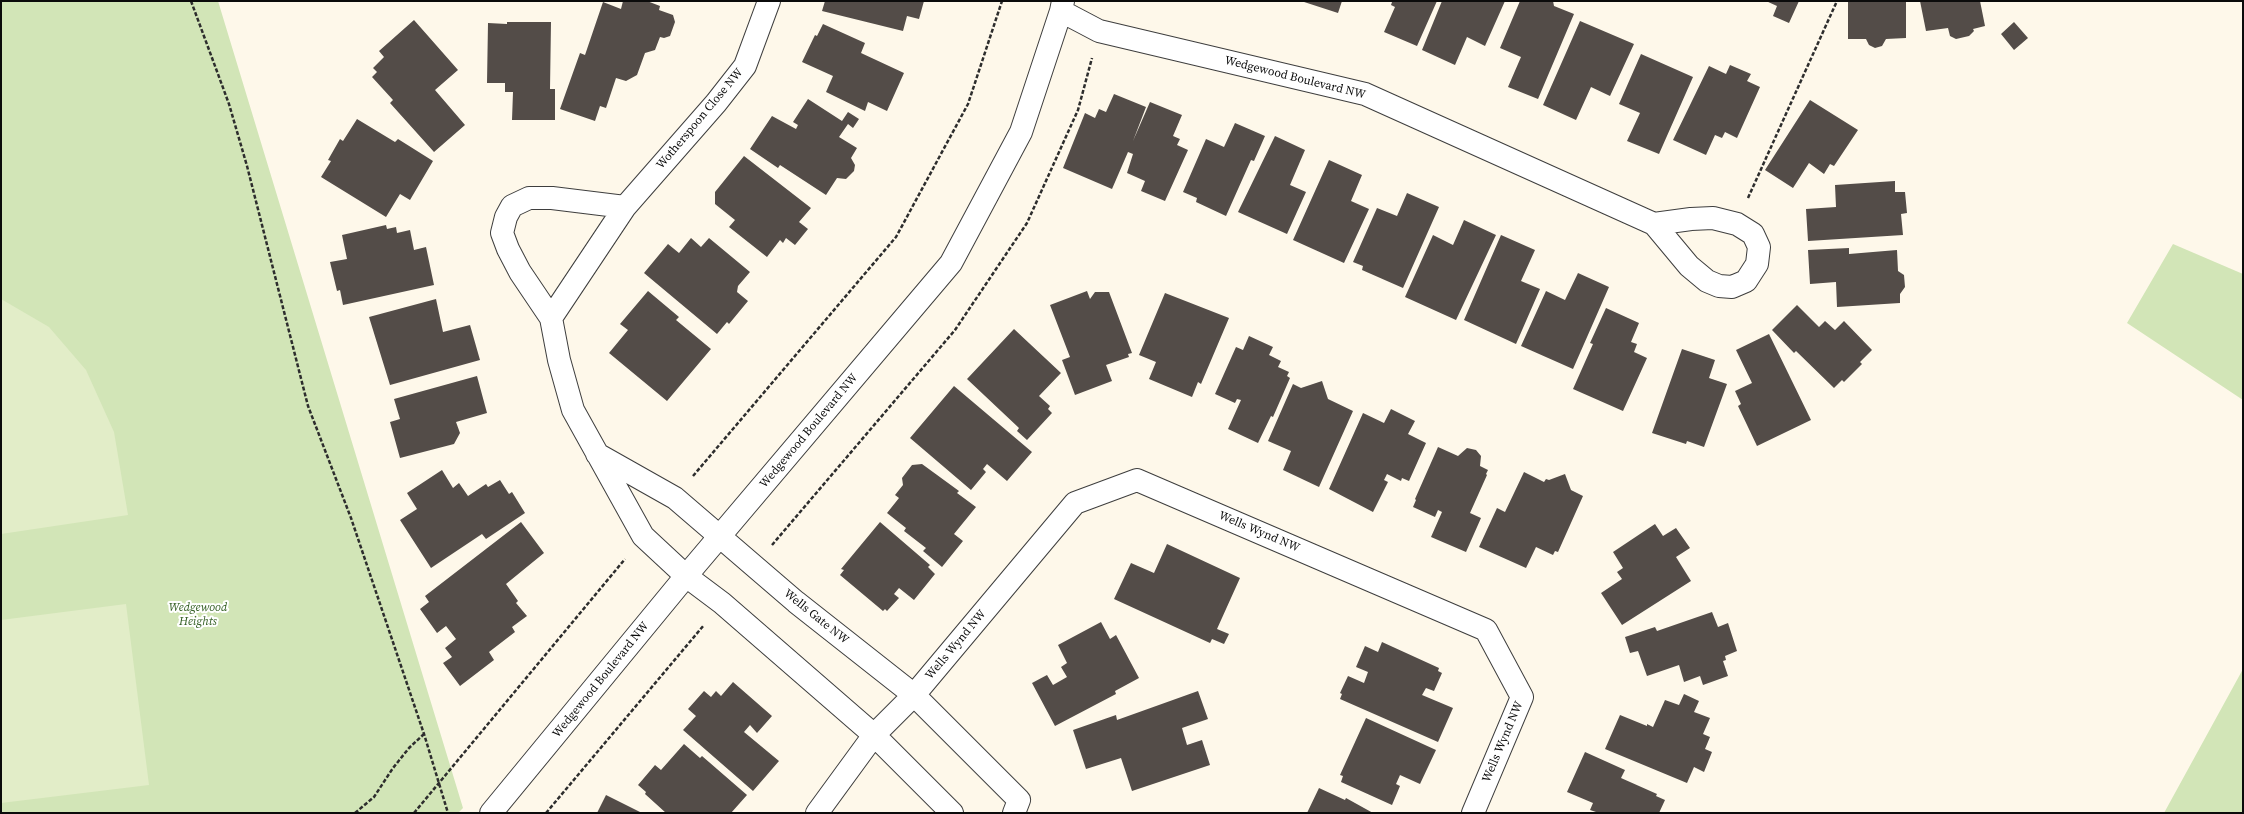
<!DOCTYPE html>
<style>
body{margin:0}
#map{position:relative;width:2244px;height:814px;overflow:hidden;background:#fef8ea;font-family:"Source Serif 4",serif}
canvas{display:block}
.frame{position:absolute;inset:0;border:2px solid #0b0b0b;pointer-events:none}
</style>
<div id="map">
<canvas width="2244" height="814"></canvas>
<div class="frame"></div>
</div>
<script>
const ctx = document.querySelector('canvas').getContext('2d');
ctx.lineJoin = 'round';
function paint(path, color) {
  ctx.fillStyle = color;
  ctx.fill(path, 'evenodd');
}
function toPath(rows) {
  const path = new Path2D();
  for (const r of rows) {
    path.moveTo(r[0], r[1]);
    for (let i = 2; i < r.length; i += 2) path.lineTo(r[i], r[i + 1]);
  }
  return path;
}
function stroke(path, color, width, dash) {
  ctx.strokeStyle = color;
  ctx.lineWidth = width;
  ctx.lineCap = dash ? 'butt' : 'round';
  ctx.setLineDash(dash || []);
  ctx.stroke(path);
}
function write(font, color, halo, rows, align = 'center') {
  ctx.font = font + ' "Source Serif 4",serif';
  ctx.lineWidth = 4;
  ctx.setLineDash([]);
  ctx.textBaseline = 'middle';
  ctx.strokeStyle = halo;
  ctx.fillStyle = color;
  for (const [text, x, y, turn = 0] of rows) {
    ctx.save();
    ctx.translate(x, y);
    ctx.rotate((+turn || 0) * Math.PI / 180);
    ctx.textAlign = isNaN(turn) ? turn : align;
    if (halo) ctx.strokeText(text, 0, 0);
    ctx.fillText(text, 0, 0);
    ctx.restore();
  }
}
paint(toPath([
 [1,1,218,1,463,808,458,813,1,813],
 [2173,244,2243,274,2243,400,2127,323],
 [2243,669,2243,813,2164,813]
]), '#d2e5b7');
paint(toPath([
 [1,299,49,327,86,370,114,432,128,515,1,534],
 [126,604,149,785,1,803,1,620]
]), '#e2edc8');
paint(toPath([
 [623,1,647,1,660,6,659,10,673,15,675,22,670,36,664,38,660,37,655,50,645,53,637,75,626,81,616,78,606,108,600,106,595,121,560,109,580,53,585,55,603,2,621,9],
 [825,1,924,1,919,19,907,16,903,31,822,11],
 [1301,1,1342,1,1338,13],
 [1390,1,1437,1,1417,46,1384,32,1395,7,1391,5,1392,2],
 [1442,1,1505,1,1485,46,1467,37,1455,65,1422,50],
 [1520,1,1553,1,1554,6,1574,14,1538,99,1508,87,1521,57,1500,48],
 [1766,1,1799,1,1789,23,1773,16,1777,6],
 [1848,1,1906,1,1906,38,1886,39,1882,46,1875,48,1869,45,1866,39,1848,39],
 [1920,1,1980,1,1985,26,1973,29,1974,31,1969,36,1956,39,1950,36,1948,28,1926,31],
 [414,20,458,70,435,90,465,125,434,152,390,103,393,100,372,77,377,72,373,68,384,57,379,51],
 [1580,21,1634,44,1610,96,1591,87,1576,120,1543,105],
 [507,22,551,22,550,89,555,89,555,120,512,120,513,92,505,92,505,83,487,83,488,23,507,24],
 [2014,22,2028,38,2014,50,2001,34],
 [823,24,865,43,861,53,904,73,887,111,868,102,865,111,826,92,833,76,802,62,815,35,817,36],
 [1641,54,1693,77,1659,154,1627,141,1640,113,1619,104],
 [1730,65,1751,74,1747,81,1760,87,1737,138,1725,132,1722,138,1715,135,1706,155,1673,140,1709,66,1726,74],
 [1114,94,1146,107,1133,141,1150,102,1182,115,1173,136,1180,139,1177,145,1188,150,1165,201,1141,191,1145,181,1127,173,1133,154,1128,152,1112,189,1063,168,1085,113,1095,118,1099,109,1106,112],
 [808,99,842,121,848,112,859,119,853,128,848,124,839,137,857,148,851,158,855,165,854,171,846,179,837,178,826,195,780,165,778,168,750,149,772,116,796,129,798,125,793,122],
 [1810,100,1858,130,1834,166,1830,164,1824,174,1809,163,1793,188,1765,170],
 [357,119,395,142,398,139,433,161,410,200,400,194,386,217,321,177,331,161,328,160,340,139,343,141],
 [1235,123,1265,136,1254,161,1251,160,1226,216,1196,202,1197,198,1183,192,1206,139,1224,147],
 [1275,136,1305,150,1290,185,1306,192,1287,234,1238,212],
 [744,156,811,208,799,222,808,229,795,245,786,238,783,243,780,240,767,257,729,227,735,220,715,204,715,192],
 [1329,160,1362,175,1351,201,1369,209,1344,263,1293,240],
 [1895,181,1895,192,1905,192,1907,213,1901,214,1903,235,1808,241,1806,209,1836,207,1835,185],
 [1407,193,1439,207,1403,288,1362,270,1363,266,1353,262,1377,208,1397,216],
 [1464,220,1496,235,1456,320,1405,297,1433,235,1453,245],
 [386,225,387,229,396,227,397,233,410,230,414,250,426,247,434,285,343,305,340,290,337,291,330,262,347,259,342,235],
 [1501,235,1535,250,1521,281,1540,289,1516,344,1464,320],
 [691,238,701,247,709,238,750,272,738,286,737,292,748,301,729,324,727,322,717,334,644,273,668,244,679,253],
 [1849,248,1849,254,1897,250,1898,271,1904,275,1905,287,1900,294,1900,303,1837,307,1836,282,1810,284,1808,250],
 [1578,273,1609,287,1573,369,1521,346,1546,291,1565,300],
 [648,291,679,317,676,320,711,349,667,401,609,353,628,330,620,324],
 [1087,291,1090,299,1095,292,1109,292,1132,353,1128,354,1129,357,1106,365,1112,381,1075,395,1062,360,1070,357,1050,305],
 [1165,293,1229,318,1201,384,1198,382,1192,397,1149,379,1156,362,1139,355],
 [436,299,443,332,470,325,480,360,390,385,369,317],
 [1797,305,1819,327,1825,321,1835,330,1844,321,1872,350,1860,362,1862,364,1844,382,1842,380,1834,388,1796,351,1794,353,1772,330],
 [1606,308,1639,323,1631,342,1637,344,1634,352,1647,358,1623,411,1573,389,1593,344,1590,343],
 [1014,329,1061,373,1039,396,1050,406,1048,409,1052,413,1027,440,1017,431,1019,428,967,379],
 [1769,334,1811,420,1757,446,1738,406,1741,404,1735,391,1752,383,1736,350],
 [1249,336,1273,347,1269,355,1281,361,1278,367,1289,372,1287,376,1290,378,1273,417,1271,416,1258,443,1228,429,1241,400,1237,399,1235,403,1215,394,1236,347,1243,350],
 [1682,349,1715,360,1709,378,1727,384,1704,447,1687,441,1686,444,1652,433],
 [477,376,487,413,456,422,460,433,454,444,400,458,390,422,400,419,394,399],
 [1322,381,1328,399,1353,411,1319,487,1283,470,1291,451,1268,441,1293,384,1301,388],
 [954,386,1032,452,1007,481,987,464,983,469,986,472,971,490,910,438],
 [1391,409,1415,421,1408,434,1426,443,1409,481,1402,478,1401,481,1387,474,1384,480,1388,482,1373,512,1329,489,1363,413,1384,423],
 [1438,447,1458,456,1467,448,1476,450,1481,456,1480,466,1488,470,1486,474,1487,475,1470,513,1481,518,1466,552,1431,537,1442,512,1438,510,1435,517,1413,507,1416,500,1415,499],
 [922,464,959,491,957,493,976,507,954,534,963,541,942,567,923,551,926,548,904,531,906,528,887,513,899,498,895,495,903,485,902,478,912,465],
 [442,470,453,488,459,483,468,496,486,484,488,487,500,480,509,494,512,492,525,513,486,539,482,534,431,568,400,520,417,509,407,493],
 [1524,472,1544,482,1546,479,1549,480,1565,474,1571,490,1583,496,1558,552,1555,551,1553,555,1536,547,1526,568,1479,547,1497,508,1505,512],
 [521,522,544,553,506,584,518,601,516,603,527,616,512,627,515,632,489,652,494,660,460,686,443,663,452,657,445,648,456,639,446,626,437,633,420,609,429,602,425,596],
 [880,522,930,565,928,567,935,574,914,600,899,588,894,594,899,598,887,611,885,609,883,611,840,575,844,570,841,569],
 [1655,524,1663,536,1676,528,1690,548,1676,557,1691,581,1622,625,1601,593,1622,579,1617,572,1623,568,1613,552],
 [1167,544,1240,578,1217,629,1229,634,1224,644,1212,639,1210,643,1114,599,1131,563,1154,573],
 [1712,612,1718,627,1728,623,1737,651,1725,656,1726,660,1723,661,1728,676,1703,685,1700,676,1684,682,1679,665,1647,676,1638,651,1630,653,1625,637,1655,627,1657,631],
 [1101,622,1110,639,1116,635,1139,678,1115,691,1116,694,1055,726,1032,683,1047,675,1053,685,1067,677,1061,667,1067,663,1058,645],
 [1382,642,1439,668,1438,671,1442,673,1434,691,1426,688,1422,695,1453,708,1438,742,1340,699,1342,694,1340,693,1348,676,1364,683,1368,672,1356,667,1365,646,1378,652],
 [733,682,772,716,757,733,750,725,744,732,779,761,753,791,683,730,696,716,688,709,704,691,711,697,716,691,721,696],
 [1198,691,1208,719,1182,728,1187,745,1202,740,1210,765,1132,791,1121,758,1086,769,1073,730,1116,715,1117,720],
 [1684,694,1699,701,1694,712,1710,718,1703,734,1710,737,1705,749,1712,752,1704,772,1694,767,1687,783,1605,749,1620,715,1647,726,1647,724,1653,727,1665,700,1679,705],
 [1366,718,1436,750,1420,784,1400,775,1396,784,1400,786,1392,805,1341,782,1343,776,1340,775],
 [684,744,700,758,702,756,747,795,731,813,666,813,645,794,646,792,638,785,655,765,661,770],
 [1585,752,1625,770,1621,778,1657,794,1656,796,1665,800,1659,813,1595,813,1596,812,1590,810,1593,803,1567,792],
 [1319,788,1345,800,1346,798,1373,813,1307,813],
 [606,795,642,813,597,813]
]), '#534c48');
const minor = toPath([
 [1061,11,1099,31,1365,94,1654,224,1689,266,1707,281,1719,286,1732,287,1746,281,1757,264,1759,247,1753,234,1737,224,1713,218,1691,219,1654,224],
 [625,207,552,198,529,198,512,206,506,217,502,233,508,249,520,272,551,318,559,360,573,410,643,536,686,576,722,603,874,735,952,813],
 [551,318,625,207,716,103,745,66,769,1],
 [597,454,675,498,796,602,914,695,1019,800,1014,813],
 [491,813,686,576,951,263,1021,132,1061,11,1063,1],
 [817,813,874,735,914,695,1075,503,1137,480,1486,630,1522,697,1473,813]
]);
stroke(minor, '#3e3e3e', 24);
stroke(toPath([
 [191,1,229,104,247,166,308,406,351,518,424,734,448,813],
 [1748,198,1837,1],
 [693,476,896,237,968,104,1002,1],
 [772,545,955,330,1027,223,1078,110,1092,58],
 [355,813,374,797,393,768,409,748,424,734],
 [414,813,625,559],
 [546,813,704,625]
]), '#2d2d2d', 2.5, [4, 2]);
stroke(minor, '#fff', 22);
write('12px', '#0b0b0b', '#fff', [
 ["Wedgewood Boulevard NW",1295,78,14],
 ["Wotherspoon Close NW",700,119,-50],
 ["Wedgewood Boulevard NW",809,431,-50],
 ["Wells Wynd NW",1259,532,23],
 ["Wells Gate NW",816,617,39],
 ["Wells Wynd NW",956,645,-50],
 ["Wedgewood Boulevard NW",601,680,-51],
 ["Wells Wynd NW",1503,742,-67]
]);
write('italic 12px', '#315d21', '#fff', [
 ["Wedgewood",198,608],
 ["Heights",198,622]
]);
</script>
